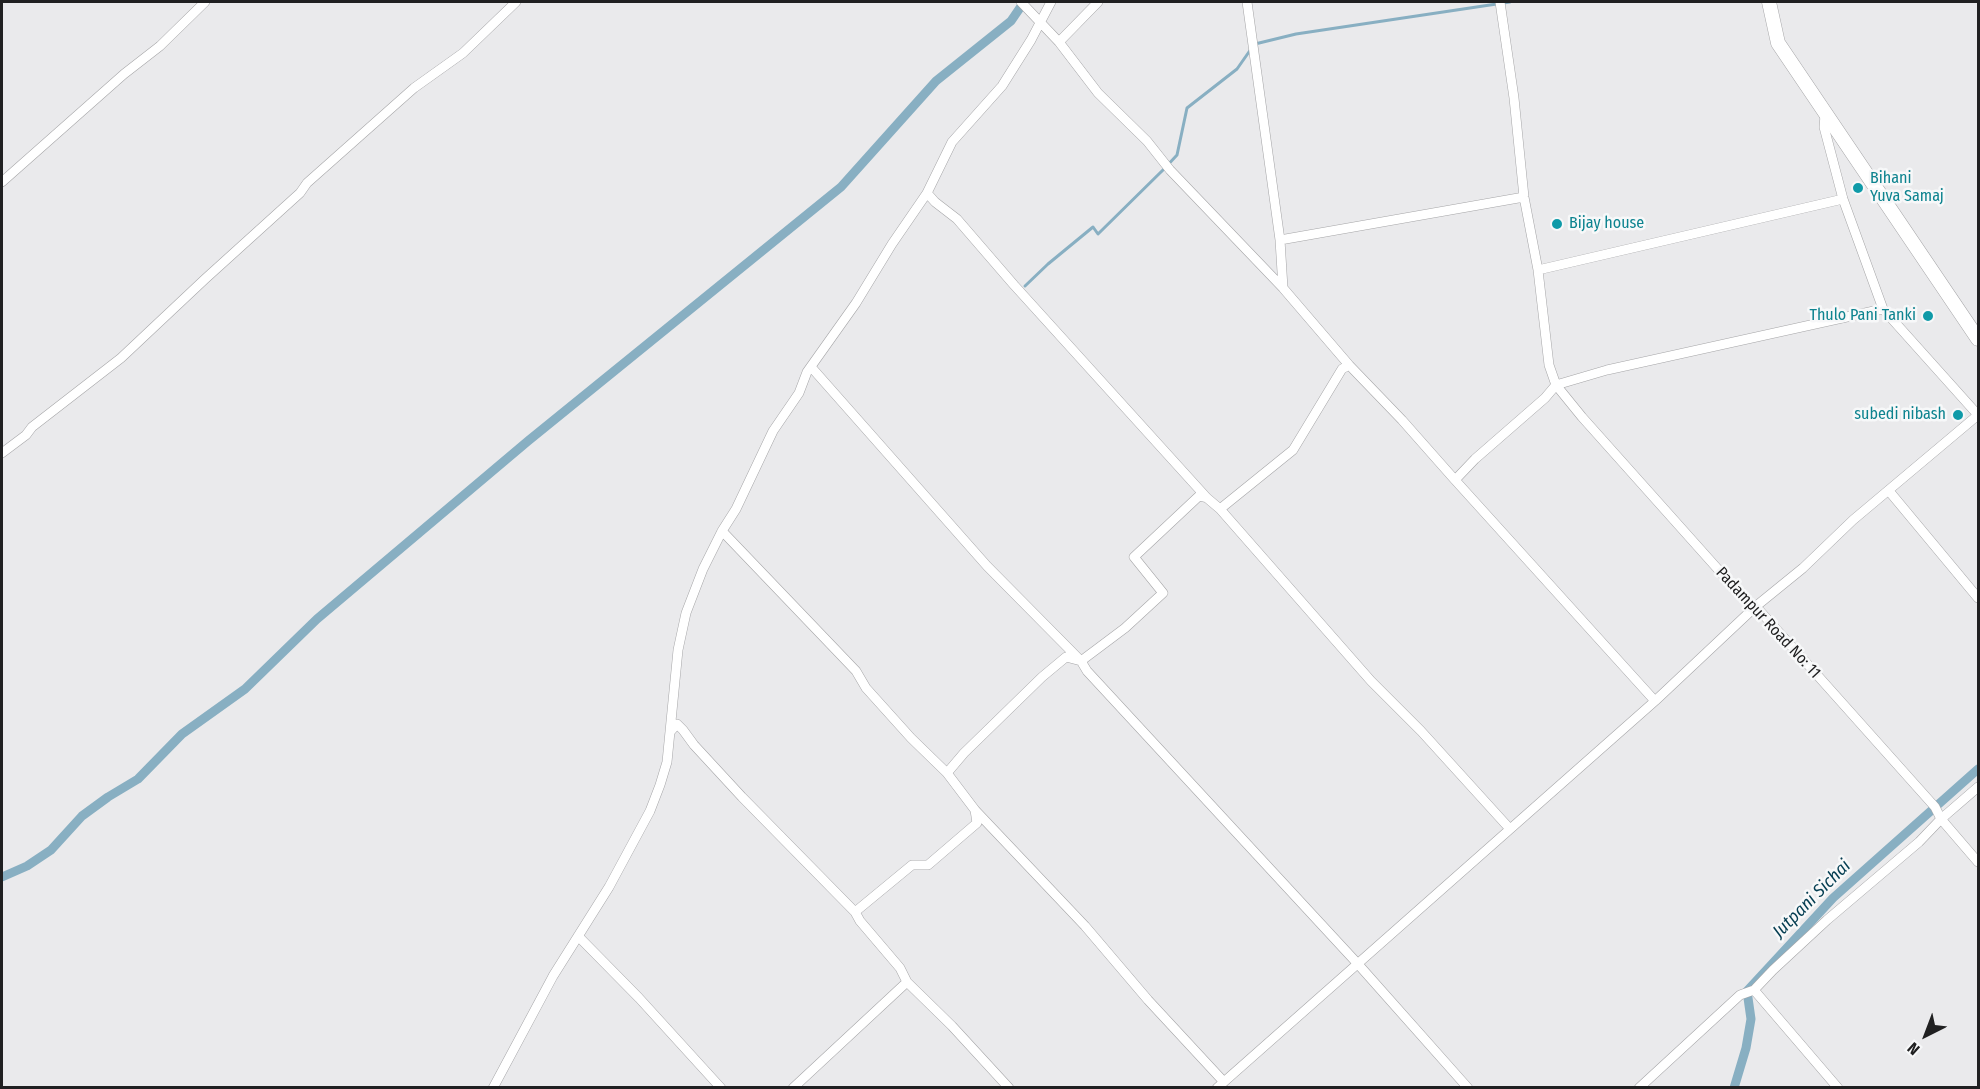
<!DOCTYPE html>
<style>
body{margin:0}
#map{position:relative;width:1980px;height:1089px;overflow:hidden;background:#eaeaec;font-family:"Fira Sans Condensed",sans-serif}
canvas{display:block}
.frame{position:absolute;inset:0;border:3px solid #202021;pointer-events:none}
.north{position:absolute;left:1896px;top:1005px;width:60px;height:60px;-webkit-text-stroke:4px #f7f8f9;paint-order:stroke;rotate:222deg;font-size:16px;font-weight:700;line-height:24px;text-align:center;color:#202021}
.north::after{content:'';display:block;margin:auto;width:21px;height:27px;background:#202021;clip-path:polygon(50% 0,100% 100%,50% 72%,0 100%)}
</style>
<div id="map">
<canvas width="1980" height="1089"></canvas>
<div class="frame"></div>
<div class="north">N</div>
</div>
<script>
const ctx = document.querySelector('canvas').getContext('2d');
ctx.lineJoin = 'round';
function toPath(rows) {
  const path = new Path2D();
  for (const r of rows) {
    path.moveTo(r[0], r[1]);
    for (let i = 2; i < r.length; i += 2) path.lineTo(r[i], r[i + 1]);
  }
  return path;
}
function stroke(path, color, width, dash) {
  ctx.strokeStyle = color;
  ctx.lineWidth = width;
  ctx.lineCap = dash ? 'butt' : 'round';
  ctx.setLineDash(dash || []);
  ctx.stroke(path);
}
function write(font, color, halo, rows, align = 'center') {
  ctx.font = font + ' "Fira Sans Condensed",sans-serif';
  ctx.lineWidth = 5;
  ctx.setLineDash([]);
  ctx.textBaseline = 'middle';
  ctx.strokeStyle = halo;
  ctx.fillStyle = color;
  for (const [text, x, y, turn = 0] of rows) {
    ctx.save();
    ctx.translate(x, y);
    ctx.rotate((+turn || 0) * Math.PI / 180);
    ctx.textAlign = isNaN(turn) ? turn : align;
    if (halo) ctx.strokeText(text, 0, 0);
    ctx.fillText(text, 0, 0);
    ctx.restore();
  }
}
stroke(toPath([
 [1255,44,1296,34,1510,2],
 [1025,286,1048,264,1093,227,1098,234,1164,169,1177,155,1187,108,1237,69,1251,49]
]), '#88afc2', 3);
stroke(toPath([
 [2,877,27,866,51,850,82,816,108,797,138,779,182,734,245,689,317,619,528,441,841,187,936,81,1011,21,1024,2],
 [1734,1088,1746,1048,1751,1019,1747,991,1833,898,1978,769]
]), '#88afc2', 9);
const street = toPath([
 [1021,2,1059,42,1098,2],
 [1247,2,1280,240,1283,288],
 [1500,2,1514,98,1524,197,1538,270,1549,365,1556,385,1582,417,1749,604,1760,611,1935,807,1941,819,1978,862],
 [1059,42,1098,93,1147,141,1170,170,1283,288,1349,365],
 [1825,115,1824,127,1843,199,1883,309,1978,415],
 [2,182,124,74,160,46,205,2],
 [927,193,935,202,957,219,1014,285,1207,498,1220,509,1293,450,1342,369,1349,365,1402,420,1455,480,1475,459,1545,398,1556,385,1607,370,1883,309],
 [1280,240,1524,197],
 [1538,270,1843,199],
 [812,368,987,566,1081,661,1087,671,1357,963,1468,1088],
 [2,453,26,435,32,427,121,358,205,279,300,193,307,183,414,88,463,53,516,2],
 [1455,480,1655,701],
 [1889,491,1978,598],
 [1207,498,1199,496,1134,557,1163,593,1125,628,1081,661,1066,657,1042,677,964,753,947,773,975,810,1085,926,1148,1000,1224,1082],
 [1220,509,1371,681,1421,731,1510,829],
 [722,531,856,671,866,688,911,738,947,773],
 [670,732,677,724,683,730,694,745,742,797,855,912,860,921,900,968,907,982,952,1026,1009,1088],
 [855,912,912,865,928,865,977,823,975,810],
 [578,936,639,998,721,1088],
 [1754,990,1838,1088],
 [493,1088,553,976,609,887,650,811,660,785,667,762,678,650,686,613,703,569,722,531,736,509,773,431,799,393,807,372,856,303,892,244,927,193,952,142,1002,86,1031,40,1051,2],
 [793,1088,907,982],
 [1217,1088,1655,701,1755,607,1803,568,1853,520,1978,415],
 [1639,1088,1740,995,1754,990,1773,970,1827,920,1919,842,1941,819,1978,787]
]);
const secondary = toPath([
 [1769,2,1778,43,1978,339]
]);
stroke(street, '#a5a5a7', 10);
stroke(secondary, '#a5a5a7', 15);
stroke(street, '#fff', 9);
stroke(secondary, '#fff', 14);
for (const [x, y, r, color] of [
 [1858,188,6,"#0f9aa8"],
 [1557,224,6,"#0f9aa8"],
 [1928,316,6,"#0f9aa8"],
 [1958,415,6,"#0f9aa8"]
]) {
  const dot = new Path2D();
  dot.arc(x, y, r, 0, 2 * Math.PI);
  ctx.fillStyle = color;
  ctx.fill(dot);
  stroke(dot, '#f7f8f9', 2);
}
write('16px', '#0d838f', '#f7f8f9', [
 ["Bihani",1870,179],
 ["Yuva Samaj",1870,197],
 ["Bijay house",1569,224],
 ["Thulo Pani Tanki",1916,316,"right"],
 ["subedi nibash",1946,415,"right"]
], 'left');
write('16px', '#202021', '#f7f8f9', [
 ["Padampur Road No: 11",1768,623,47]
]);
write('italic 18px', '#043d51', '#f7f8f9', [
 ["Jutpani Sichai",1812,899,-45]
]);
</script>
